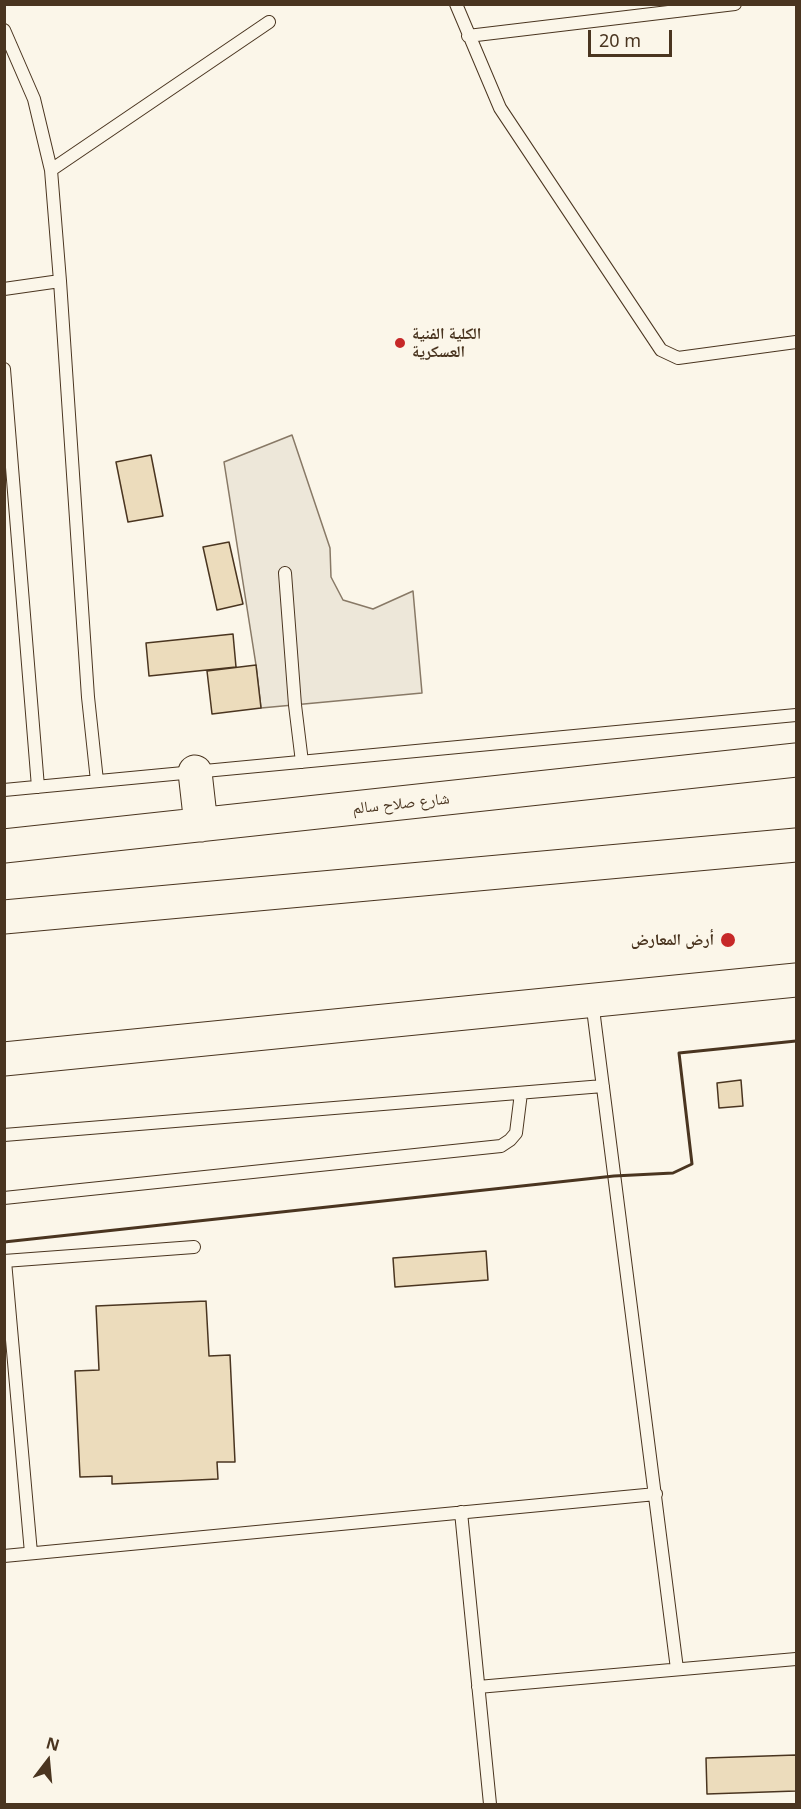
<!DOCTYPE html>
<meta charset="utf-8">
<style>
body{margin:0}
#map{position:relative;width:801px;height:1809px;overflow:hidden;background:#fbf6e9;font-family:"Noto Sans",sans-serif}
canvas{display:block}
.frame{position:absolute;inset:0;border:6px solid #4a3520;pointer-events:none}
.north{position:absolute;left:18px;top:1731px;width:60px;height:60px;-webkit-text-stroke:4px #fbf6e9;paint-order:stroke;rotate:16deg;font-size:16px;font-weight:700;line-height:24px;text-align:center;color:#4a3520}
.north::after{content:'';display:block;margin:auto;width:21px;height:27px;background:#4a3520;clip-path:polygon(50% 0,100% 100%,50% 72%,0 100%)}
.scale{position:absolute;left:588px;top:30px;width:84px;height:27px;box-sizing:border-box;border:3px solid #4a3520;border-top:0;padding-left:8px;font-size:18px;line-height:21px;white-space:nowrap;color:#4a3520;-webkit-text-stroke:4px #fbf6e9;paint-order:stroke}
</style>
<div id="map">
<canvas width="801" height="1809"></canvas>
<div class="frame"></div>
<div class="north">N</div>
<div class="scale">20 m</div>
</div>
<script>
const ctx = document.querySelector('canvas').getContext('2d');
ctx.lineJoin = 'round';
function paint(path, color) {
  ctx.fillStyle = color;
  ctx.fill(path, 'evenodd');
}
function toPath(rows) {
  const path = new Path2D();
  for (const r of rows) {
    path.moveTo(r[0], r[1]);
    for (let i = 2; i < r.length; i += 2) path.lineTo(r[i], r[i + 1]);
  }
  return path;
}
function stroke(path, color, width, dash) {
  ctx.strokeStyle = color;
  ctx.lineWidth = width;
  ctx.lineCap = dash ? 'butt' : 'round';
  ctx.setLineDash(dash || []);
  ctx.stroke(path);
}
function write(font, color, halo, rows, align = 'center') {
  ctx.font = font + ' "Noto Sans","Noto Naskh Arabic",sans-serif';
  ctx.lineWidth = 4.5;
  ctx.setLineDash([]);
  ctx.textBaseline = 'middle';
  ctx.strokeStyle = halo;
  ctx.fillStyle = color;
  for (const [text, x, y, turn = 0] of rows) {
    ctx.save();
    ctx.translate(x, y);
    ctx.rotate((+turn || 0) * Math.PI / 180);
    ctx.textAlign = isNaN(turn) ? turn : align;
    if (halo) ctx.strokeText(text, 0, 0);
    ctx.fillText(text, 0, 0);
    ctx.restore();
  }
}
const parking = toPath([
 [292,435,330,548,331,577,343,600,373,609,413,591,422,693,261,708,256,665,224,462,292,435]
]);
paint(parking, '#ede7d9');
stroke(parking, '#887966', 1.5);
const building = toPath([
 [151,455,163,516,128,522,116,462,151,455],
 [229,542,243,604,217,610,203,547,229,542],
 [233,634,236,667,149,676,146,643,233,634],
 [256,665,261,708,212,714,207,671,256,665],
 [741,1080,743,1106,719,1108,717,1083,741,1080],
 [486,1251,488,1280,395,1287,393,1258,486,1251],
 [206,1301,209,1356,230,1355,235,1462,217,1462,218,1479,112,1484,112,1476,80,1477,75,1371,99,1370,96,1306,206,1301],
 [796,1755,796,1791,707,1794,706,1758,796,1755]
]);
paint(building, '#ecdcbc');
stroke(building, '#4a3520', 1.5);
const lane = toPath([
 [456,4,500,108,661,350,678,358,796,342],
 [4,30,34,99,51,170,60,281,88,697,97,781],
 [468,36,735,4],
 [51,170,269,22],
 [4,289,60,281],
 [4,369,38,787],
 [285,573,295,705,302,762],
 [4,790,796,715],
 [592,1001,677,1669],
 [4,1135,603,1086],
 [4,1198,501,1146,510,1140,516,1133,521,1093],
 [4,1261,194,1247],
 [5,1261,31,1553],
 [461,1512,490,1804],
 [4,1556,656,1494],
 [478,1687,796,1659]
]);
const secondary = toPath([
 [195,772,201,825],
 [4,846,796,760]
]);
const highway = toPath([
 [4,917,796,845],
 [4,1059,796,980]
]);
stroke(lane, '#4a3520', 14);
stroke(secondary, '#4a3520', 35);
stroke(highway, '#4a3520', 35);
stroke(lane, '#fbf6e9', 12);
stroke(secondary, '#fbf6e9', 33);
stroke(highway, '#fbf6e9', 33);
stroke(toPath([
 [4,1242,614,1176,673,1173,692,1164,679,1053,796,1041]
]), '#4a3520', 3);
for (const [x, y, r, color] of [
 [400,343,6,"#c62828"],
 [728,940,8,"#c62828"]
]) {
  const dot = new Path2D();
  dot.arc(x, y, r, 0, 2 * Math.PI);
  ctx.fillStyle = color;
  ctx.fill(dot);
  stroke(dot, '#fbf6e9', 2);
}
write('bold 16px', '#4a3520', '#fbf6e9', [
 ["الكلية الفنية",412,334],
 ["العسكرية",412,352],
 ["أرض المعارض",714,940,"right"]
], 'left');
write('16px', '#4a3520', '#fbf6e9', [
 ["شارع صلاح سالم",401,804,-6]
]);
</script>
